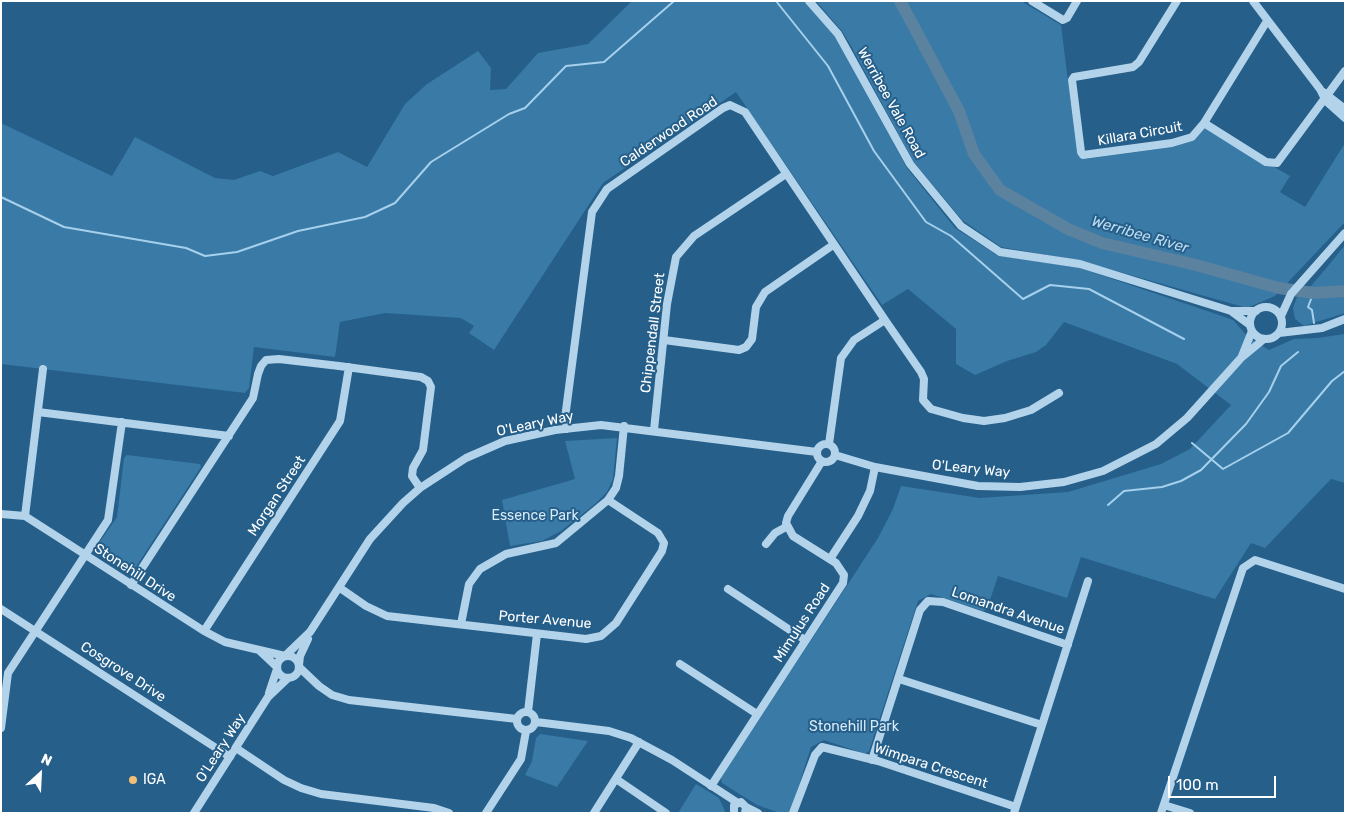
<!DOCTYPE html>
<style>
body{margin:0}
#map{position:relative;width:1346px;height:814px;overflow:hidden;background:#255f8a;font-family:Rubik,sans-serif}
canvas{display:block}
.frame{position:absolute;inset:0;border:2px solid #fff;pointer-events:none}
.north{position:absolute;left:15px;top:749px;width:50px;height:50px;-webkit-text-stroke:4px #255f8a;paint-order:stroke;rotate:25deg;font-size:14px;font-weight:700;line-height:20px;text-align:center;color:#fff}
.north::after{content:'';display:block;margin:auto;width:18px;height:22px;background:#fff;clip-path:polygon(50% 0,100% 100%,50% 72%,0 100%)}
.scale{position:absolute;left:1168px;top:776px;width:108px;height:22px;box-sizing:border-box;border:2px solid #fff;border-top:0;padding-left:6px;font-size:15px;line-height:18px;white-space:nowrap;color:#fff;-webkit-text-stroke:4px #255f8a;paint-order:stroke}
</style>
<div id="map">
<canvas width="1346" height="814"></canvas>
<div class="frame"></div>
<div class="north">N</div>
<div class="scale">100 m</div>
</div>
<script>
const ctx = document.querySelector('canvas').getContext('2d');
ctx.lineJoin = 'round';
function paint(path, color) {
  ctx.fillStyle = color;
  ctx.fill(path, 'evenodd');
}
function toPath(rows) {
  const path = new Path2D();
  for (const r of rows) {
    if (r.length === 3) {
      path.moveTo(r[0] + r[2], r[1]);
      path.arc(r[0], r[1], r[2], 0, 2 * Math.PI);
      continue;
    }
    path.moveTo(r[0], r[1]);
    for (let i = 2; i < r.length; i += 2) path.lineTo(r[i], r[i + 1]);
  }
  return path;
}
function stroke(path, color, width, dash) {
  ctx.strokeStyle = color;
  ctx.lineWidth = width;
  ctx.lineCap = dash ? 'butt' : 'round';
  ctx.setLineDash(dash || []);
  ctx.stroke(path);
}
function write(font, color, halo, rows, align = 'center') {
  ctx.font = font + ' Rubik,sans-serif';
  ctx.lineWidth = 4;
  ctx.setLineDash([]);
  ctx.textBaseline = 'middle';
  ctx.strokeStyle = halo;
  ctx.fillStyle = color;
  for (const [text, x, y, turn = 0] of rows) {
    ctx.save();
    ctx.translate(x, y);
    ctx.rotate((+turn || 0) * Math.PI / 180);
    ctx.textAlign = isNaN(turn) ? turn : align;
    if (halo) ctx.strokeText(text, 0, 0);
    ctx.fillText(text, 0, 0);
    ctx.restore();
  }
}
paint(toPath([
 [632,1,804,1,836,38,907,168,955,228,997,255,1080,268,1222,316,1233,320,1248,337,1269,350,1294,339,1317,338,1345,334,1345,483,1331,479,1265,548,1251,543,1215,599,1081,557,1067,598,998,576,987,609,983,611,931,594,918,601,869,751,865,754,824,740,811,747,790,813,780,813,757,805,722,783,721,778,878,538,893,509,901,486,980,498,1068,492,1161,464,1190,449,1231,405,1177,364,1064,322,1046,345,1036,352,1007,361,975,375,956,364,956,329,908,289,882,305,736,92,603,183,494,350,469,333,474,326,461,318,385,313,340,322,335,357,254,347,249,388,245,393,1,364,1,123,112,176,135,137,215,178,234,180,260,171,273,176,338,152,367,167,405,104,427,84,478,51,491,68,490,90,506,89,538,53,588,44],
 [816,1,1021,1,1061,25,1077,153,1081,156,1086,159,1173,147,1195,140,1205,127,1290,176,1280,192,1305,207,1345,143,1345,222,1275,296,1247,308,1081,261,1001,247,962,220,913,161,851,46,842,31],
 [1345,245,1345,289,1305,293,1328,266],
 [1323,293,1345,293,1345,313,1304,326,1295,319,1293,308,1297,297],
 [617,438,613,479,607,492,595,504,561,531,542,541,510,546,502,500,575,479,565,441],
 [127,455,200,464,201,467,136,567,130,568,100,549,99,543,117,517,124,458],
 [540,734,588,741,557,787,525,775,532,761,536,738],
 [696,784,719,798,725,811,724,813,678,813]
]), '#397aa7');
stroke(toPath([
 [776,1,828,66,874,151,926,222,951,236,1023,299,1050,285,1089,289,1184,339],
 [1,197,64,227,186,248,205,256,237,252,298,231,365,217,395,203,431,162,509,114,525,108,566,66,604,62,674,1],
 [1313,294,1308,307,1312,310,1314,323],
 [1192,443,1223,469,1288,433,1332,381,1345,371],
 [1108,505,1124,491,1162,487,1181,481,1201,470,1246,424,1269,392,1281,366,1298,352]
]), '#a6d0eb', 2);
stroke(toPath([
 [900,1,959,111,974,154,1000,190,1068,229,1102,243,1196,265,1279,288,1313,293,1345,291]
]), '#5b829f', 12);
stroke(toPath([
 [809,1,838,34,910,164,961,226,1000,252,1080,264,1231,311,1250,325],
 [1032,1,1063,20,1067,18,1077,1],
 [1177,1,1139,62,1133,67,1074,77,1072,80,1081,152,1083,155,1172,143,1192,137,1204,123,1267,21],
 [1253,1,1320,89,1326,101,1345,118],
 [1323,92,1345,109],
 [1204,123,1266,162,1277,163,1345,71],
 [1266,323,16],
 [1231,311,1256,311],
 [1281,316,1291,294,1345,233],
 [885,320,921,372,924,379,923,400,931,409,963,418,984,421,1005,418,1031,410,1059,393],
 [1279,333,1322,328,1345,319],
 [664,340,739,350,746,347,752,339,756,307,765,292,833,245],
 [1242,356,1252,331],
 [38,412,229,436],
 [567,429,565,418,592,212,607,189,723,108,730,105,745,112,885,320,854,340,841,358,829,444],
 [654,430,667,304,676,257,694,236,786,174],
 [826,453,9],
 [835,455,875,467,978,486,1020,487,1064,482,1103,471,1156,444,1187,418,1241,358,1264,339],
 [1,514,25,516,204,631,225,642,285,656],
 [25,516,43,369],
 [766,544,775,533,786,527],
 [830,559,858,516,870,491,875,467],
 [131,585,253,398,258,374,261,366,266,360,279,359,339,366,421,377,428,381,431,387,423,450,413,468,412,476,420,488],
 [340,588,366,606,387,616,586,639,601,636,616,623,662,551,664,543,658,533,608,500],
 [728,589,805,640],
 [1,609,230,757],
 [461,624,469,584,480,569,506,554,556,543,608,500,616,488,619,476,624,426],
 [204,631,340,421,349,367],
 [260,651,277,667],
 [285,656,310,632,370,539,403,503,420,488,466,458,505,441,555,430,601,425,817,452],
 [288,667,11],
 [680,664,757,714],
 [299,665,300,656,308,639],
 [299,667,319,686,332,695,349,700,517,719],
 [899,679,1042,725],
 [269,693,277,669],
 [526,721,9],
 [528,712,537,634],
 [536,722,609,731,631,738,672,760,738,803],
 [1,728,8,673,108,520,122,422],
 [236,748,284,780,301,788,321,794,434,808,449,813],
 [872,760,920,610,928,601,943,602,1068,645],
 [616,779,666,813],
 [711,786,843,583,844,575,836,563,793,536,786,523,788,516,822,461],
 [1164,805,1190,813],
 [746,807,758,813],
 [194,813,268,697,288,678],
 [486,813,521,759,526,731],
 [594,813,639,742],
 [734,813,734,805,741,802,746,807,745,813],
 [793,813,815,755,822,747,878,761,1016,807],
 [1014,813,1088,581],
 [1161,813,1243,568,1255,560,1345,589]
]), '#b2d3ea', 8);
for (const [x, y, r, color] of [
 [133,780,5,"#f4be76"]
]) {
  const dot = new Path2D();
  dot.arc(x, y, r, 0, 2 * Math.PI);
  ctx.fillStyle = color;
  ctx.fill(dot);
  stroke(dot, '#255f8a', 2);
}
write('14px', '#fff', '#255f8a', [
 ["Werribee Vale Road",891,103,61],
 ["Calderwood Road",669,132,-34],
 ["Killara Circuit",1140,134,-10],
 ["Chippendall Street",653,333,-83],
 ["O'Leary Way",535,424,-12],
 ["O'Leary Way",971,469,6],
 ["Morgan Street",277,496,-57],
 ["Stonehill Drive",135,573,33],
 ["Lomandra Avenue",1008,611,19],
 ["Porter Avenue",545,620,5],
 ["Mimulus Road",802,623,-57],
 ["Cosgrove Drive",123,672,33],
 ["O'Leary Way",221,748,-57],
 ["Wimpara Crescent",931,766,18]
]);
write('14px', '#d6eaf8', '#255f8a', [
 ["Essence Park",535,516],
 ["Stonehill Park",854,727]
]);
write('14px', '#fff', '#255f8a', [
 ["IGA",143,780]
], 'left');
write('italic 15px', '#bedcf1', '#255f8a', [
 ["Werribee River",1140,235,16]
]);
</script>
